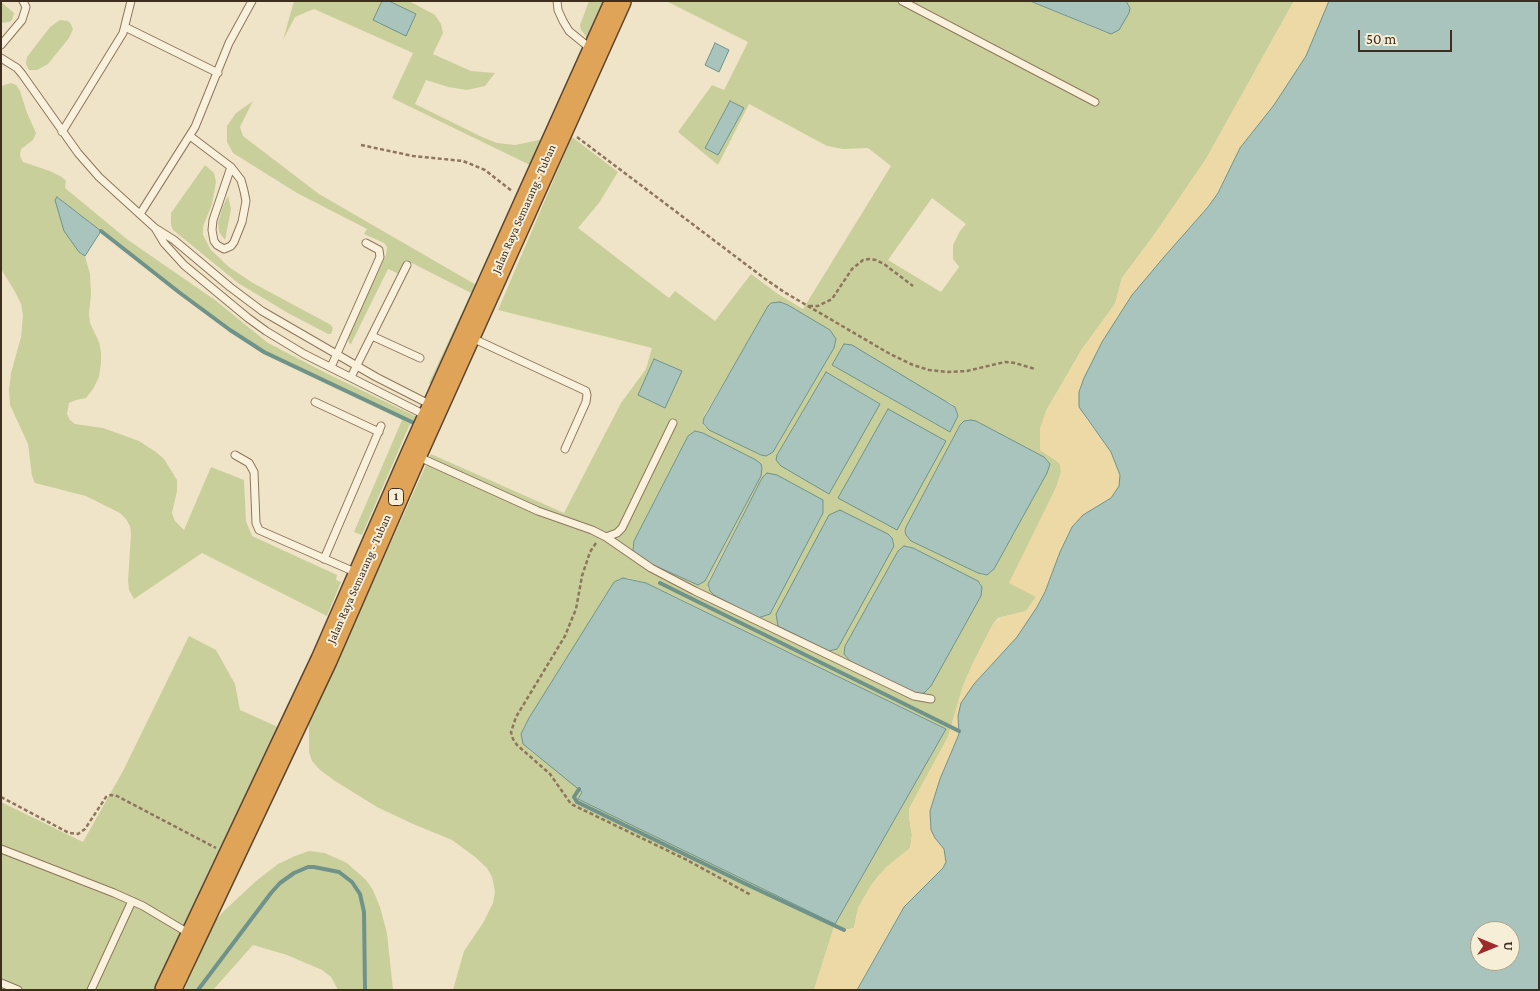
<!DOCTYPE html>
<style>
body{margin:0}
#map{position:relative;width:1540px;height:991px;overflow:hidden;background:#f0e4c8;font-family:"Crimson Pro",serif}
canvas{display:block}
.frame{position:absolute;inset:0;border:2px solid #3d2e20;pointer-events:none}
.north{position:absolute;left:1470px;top:921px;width:50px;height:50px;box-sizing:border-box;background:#f7eed8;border:1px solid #ada18e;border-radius:50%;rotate:90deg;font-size:14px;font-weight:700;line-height:20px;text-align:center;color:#3d2e20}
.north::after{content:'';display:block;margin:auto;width:18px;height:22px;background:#9e2a2b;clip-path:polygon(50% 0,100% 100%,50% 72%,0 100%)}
.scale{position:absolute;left:1358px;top:30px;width:94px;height:22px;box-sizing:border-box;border:2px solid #3d2e20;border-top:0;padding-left:6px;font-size:15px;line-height:18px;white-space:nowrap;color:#3d2e20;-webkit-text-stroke:4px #f7eed8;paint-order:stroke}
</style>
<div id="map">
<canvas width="1540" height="991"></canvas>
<div class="frame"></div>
<div class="north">U</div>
<div class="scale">50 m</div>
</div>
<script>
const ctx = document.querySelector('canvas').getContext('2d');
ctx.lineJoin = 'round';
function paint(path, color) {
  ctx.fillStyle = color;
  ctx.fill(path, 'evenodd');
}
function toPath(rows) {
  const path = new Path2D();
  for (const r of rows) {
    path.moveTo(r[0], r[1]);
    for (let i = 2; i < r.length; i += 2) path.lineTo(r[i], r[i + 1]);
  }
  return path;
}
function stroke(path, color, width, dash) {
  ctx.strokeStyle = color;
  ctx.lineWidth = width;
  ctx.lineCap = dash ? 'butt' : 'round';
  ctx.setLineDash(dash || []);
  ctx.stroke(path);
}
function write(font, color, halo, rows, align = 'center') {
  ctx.font = font + ' "Crimson Pro",serif';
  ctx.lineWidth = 4;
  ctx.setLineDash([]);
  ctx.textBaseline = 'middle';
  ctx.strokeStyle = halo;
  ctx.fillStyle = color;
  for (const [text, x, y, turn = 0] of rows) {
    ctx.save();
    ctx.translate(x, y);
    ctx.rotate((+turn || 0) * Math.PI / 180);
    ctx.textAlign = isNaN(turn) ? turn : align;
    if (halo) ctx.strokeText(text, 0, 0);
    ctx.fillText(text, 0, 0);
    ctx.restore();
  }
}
paint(toPath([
 [294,1,382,1,373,20,416,14,389,1,409,1,435,15,441,24,443,33,433,54,471,71,495,73,485,86,467,90,448,87,426,80,415,104,482,137,497,143,515,145,544,139,532,166,392,98,413,53,314,9,295,17,283,40],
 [589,1,605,1,588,39,581,30,580,25],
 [666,1,1030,1,1107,33,1130,8,1126,1,1294,1,1206,159,1154,235,1122,278,1115,304,1082,349,1046,411,1040,450,1057,461,1060,464,1061,472,1057,485,1036,597,1026,611,998,618,993,624,973,663,963,686,948,737,909,809,909,817,912,835,910,849,879,875,870,887,858,908,854,928,844,930,834,927,814,990,453,990,464,951,483,923,493,903,495,892,492,877,487,868,475,857,452,840,413,824,377,807,335,781,320,770,312,761,309,752,309,723,431,454,564,513,621,403,646,369,652,348,498,310,572,137,618,172,599,203,578,228,669,298,675,291,715,321,751,274,778,294,803,309,891,166,868,148,843,149,827,146,749,104,718,165,678,132,712,85,724,90,748,42],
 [730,101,743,109,718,155,705,148],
 [932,198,966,224,960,231,953,245,953,259,959,267,941,292,888,260],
 [771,303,784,303,830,330,836,339,834,348,773,452,766,455,761,455,705,427,703,422,705,414],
 [654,359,681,371,646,377],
 [832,365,951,403,955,407,958,416,950,432],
 [826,372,880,404,777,455],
 [971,420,976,421,1044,457,1047,460,1049,468,994,569,983,575,911,541,905,531,906,527,960,425,964,421],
 [695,431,703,433,762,471,705,581,698,585,649,563,634,553,633,550,634,541,688,436],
 [768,473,823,513,806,545,714,595,708,588,709,580,762,478],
 [904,546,913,548,981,584,981,596,927,691,911,692,850,661,846,658,844,650,898,551],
 [628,578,646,583,674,596,946,729,835,924,578,799,582,792,560,773,528,749,523,729,529,718,614,582],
 [1,2,14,13,12,20,9,22,1,23],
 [60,20,68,21,71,24,73,29,69,38,48,64,37,70,29,70,26,64,27,57,50,27],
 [11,83,16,85,20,91,27,113,36,133,33,140,21,149,20,156,23,162,50,171,62,177,66,181,65,188,128,240,215,300,268,343,328,374,417,417,413,425,410,424,362,535,354,532,402,420,263,354,173,290,101,231,57,197,79,252,85,256,90,274,91,294,89,314,90,323,99,342,101,352,101,363,99,377,93,389,86,398,76,400,69,403,67,414,70,420,75,424,103,428,139,441,156,452,164,459,177,480,177,491,172,513,175,521,184,530,211,467,244,480,246,521,252,536,337,575,336,580,341,582,327,616,202,553,134,599,129,590,128,581,131,534,130,526,126,519,120,513,86,496,35,483,32,476,28,444,10,405,9,390,11,373,21,337,23,315,21,304,14,290,1,269,1,86],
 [253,101,240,127,243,136,319,194,478,286,432,384,429,383,471,293,406,260,399,274,388,269,351,344,349,343,348,336,386,255,387,247,384,243,364,234,367,229,297,193,233,153,227,142,227,126,236,113],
 [205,165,214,173,216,182,212,204,203,227,203,235,211,250,229,267,253,283,331,325,333,328,331,334,328,334,288,313,238,283,173,230,171,225,171,213],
 [228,196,231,209,225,240,219,232,218,223,223,206],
 [189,636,216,650,235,684,240,710,278,727,211,866,154,990,1,990,1,802,83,842,123,771],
 [309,851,325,853,347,863,366,880,373,890,380,907,387,933,393,990,338,990,331,977,322,970,287,955,253,945,213,990,184,990,215,921,224,911,256,881,278,864,295,856]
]), '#c9cf9b');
paint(toPath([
 [1294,1,1329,1,1306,56,1274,105,1240,148,1214,199,1132,295,1102,342,1081,385,1079,392,1084,416,1111,452,1120,475,1119,486,1111,498,1083,515,1072,527,1060,552,1045,592,1037,607,1017,637,981,676,958,716,959,734,948,759,930,811,930,825,933,834,946,853,945,865,899,914,857,990,814,990,834,927,844,930,854,928,858,908,870,887,886,867,910,848,912,835,909,817,909,809,948,737,963,686,973,663,993,624,1002,617,1026,611,1036,597,1009,583,1057,485,1061,472,1060,465,1057,461,1040,450,1040,428,1046,411,1082,349,1115,304,1122,278,1154,235,1206,159]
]), '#ecd9a5');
const water = toPath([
 [382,1,389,1,416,14,406,36,373,20,382,1],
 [1030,1,1126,1,1130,8,1129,13,1119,30,1111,34,1030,1],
 [1329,1,1539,1,1539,990,857,990,904,907,943,868,946,862,944,849,935,838,931,830,930,811,940,779,959,734,958,716,961,703,974,684,1017,637,1037,607,1045,592,1060,552,1072,527,1083,515,1111,498,1119,486,1120,475,1111,452,1079,407,1079,392,1084,378,1102,342,1132,295,1164,257,1208,207,1218,193,1240,148,1274,105,1306,56,1329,1],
 [1480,931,1510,931,1510,961,1480,961,1480,931],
 [715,43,729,50,719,72,705,65,715,43],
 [730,101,744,108,718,155,705,148,730,101],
 [57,197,101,231,85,256,79,252,64,231,55,200,57,197],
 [780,302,788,305,830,330,836,339,834,348,773,452,766,456,761,455,709,430,703,423,704,418,768,306,771,303,780,302],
 [844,344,852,345,955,407,958,416,950,432,832,365,844,344],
 [654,359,682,371,665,408,638,395,654,359],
 [826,372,880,404,829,494,781,466,776,460,777,455,826,372],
 [888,409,946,441,897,530,838,498,888,409],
 [971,420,976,421,1044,457,1050,464,1047,473,994,569,987,575,978,573,911,541,906,535,905,531,906,527,960,425,964,421,971,420],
 [695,431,703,433,756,460,761,464,762,468,761,476,705,581,698,585,649,563,634,553,633,550,634,541,688,436,695,431],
 [767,473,777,475,823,500,823,513,770,614,758,618,714,595,710,591,708,584,762,478,767,473],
 [840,510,888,534,892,538,894,546,839,646,837,649,829,651,778,626,776,614,829,515,840,510],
 [904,546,913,548,978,581,982,587,981,596,931,686,924,693,920,694,911,692,850,661,844,654,845,646,898,551,904,546],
 [623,578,646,583,946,729,835,924,578,799,582,792,523,744,521,734,529,718,614,582,623,578]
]);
paint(water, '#a9c4bc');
stroke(water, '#6f938a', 1);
stroke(toPath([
 [101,231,180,293,230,330,264,352,414,423],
 [660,583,959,731],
 [579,789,574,797,577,802,748,885,844,930],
 [198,990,271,893,280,883,294,873,308,867,314,867,339,872,352,882,360,894,364,912,365,990]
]), '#6f938a', 4);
const lane = toPath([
 [557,1,558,10,563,21,569,31,591,49],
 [902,1,1095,102],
 [125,27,218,73],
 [1,45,22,20,26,7,23,1],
 [1,58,17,68,22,74,78,153,99,177,155,228,174,240,230,287,262,311,376,377,433,406],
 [62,132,123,33,131,1],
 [190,136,231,167,241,180,244,191,246,201,242,222,234,242,231,246,224,249,217,245,214,241,212,230,213,220,231,167],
 [140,214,195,127,229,43,252,1],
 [155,228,164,243,184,265,248,318,266,331,304,354,427,416],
 [372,336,420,358],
 [470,337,586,391,587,395,586,402,565,449],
 [331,367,380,257,379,250,366,243],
 [351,377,407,265],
 [315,402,379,432],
 [235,455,249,463,254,472,256,523,259,530,357,573],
 [419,457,538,511,592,530,606,537,651,568,695,591,914,696,931,699],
 [606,537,617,533,622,528,673,423],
 [324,559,381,426],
 [1,849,114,893,143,906,190,934],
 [1,983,18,990],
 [91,990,132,901]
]);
const highway = toPath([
 [168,990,324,660,414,454,618,1]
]);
stroke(lane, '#8d765c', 9);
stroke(highway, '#5b4430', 28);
stroke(toPath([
 [577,137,764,278,784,292,890,354,913,365,929,370,948,372,967,371,1005,362,1015,363,1035,369],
 [361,145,413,156,463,161,485,170,512,191],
 [809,306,818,306,832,299,852,269,863,260,869,259,876,260,884,264,913,286],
 [596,543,590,552,582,576,576,609,571,621,565,636,516,717,511,732,513,739,517,745,550,774,571,804,687,860,751,895],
 [1,797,69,833,78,834,85,829,106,797,111,795,117,796,216,848]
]), '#8d765c', 2.5, [4, 2.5]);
stroke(lane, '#faf1dc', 7);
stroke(highway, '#e0a458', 25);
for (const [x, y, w] of [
 [396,497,15]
]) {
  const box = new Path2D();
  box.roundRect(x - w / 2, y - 8.5, w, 17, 4);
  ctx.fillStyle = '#f7eed8';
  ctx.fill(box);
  stroke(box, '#3d2e20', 1);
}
write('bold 11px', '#3d2e20', null, [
 ["1",396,497]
]);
write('12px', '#3d2e20', '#f7eed8', [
 ["Jalan Raya Semarang - Tuban",524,209,-66],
 ["Jalan Raya Semarang - Tuban",359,579,-66]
]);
</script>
